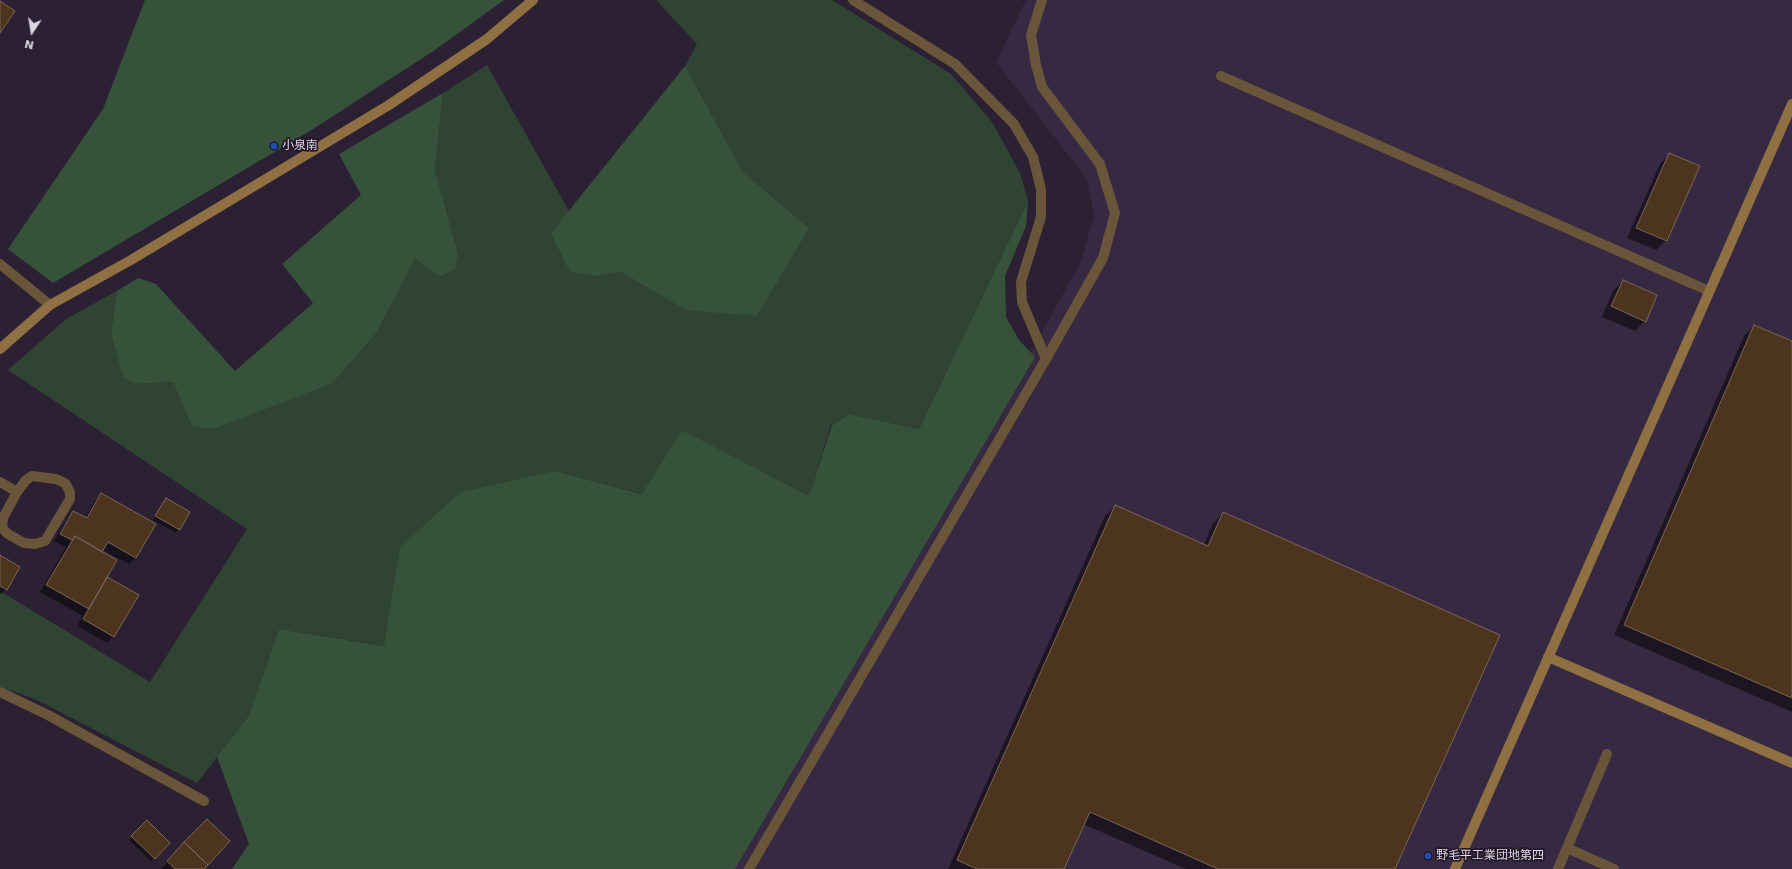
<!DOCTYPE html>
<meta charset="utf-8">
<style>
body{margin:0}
#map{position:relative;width:1792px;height:869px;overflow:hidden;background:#2b2133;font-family:"DejaVu Sans",sans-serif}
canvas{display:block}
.north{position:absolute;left:12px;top:12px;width:40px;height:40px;-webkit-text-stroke:3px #221829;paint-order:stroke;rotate:192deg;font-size:11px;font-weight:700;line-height:16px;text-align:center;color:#ded7e3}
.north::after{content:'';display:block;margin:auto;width:14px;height:18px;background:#ded7e3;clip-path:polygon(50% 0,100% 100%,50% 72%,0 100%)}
</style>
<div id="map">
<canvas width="1792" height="869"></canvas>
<div class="north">N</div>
</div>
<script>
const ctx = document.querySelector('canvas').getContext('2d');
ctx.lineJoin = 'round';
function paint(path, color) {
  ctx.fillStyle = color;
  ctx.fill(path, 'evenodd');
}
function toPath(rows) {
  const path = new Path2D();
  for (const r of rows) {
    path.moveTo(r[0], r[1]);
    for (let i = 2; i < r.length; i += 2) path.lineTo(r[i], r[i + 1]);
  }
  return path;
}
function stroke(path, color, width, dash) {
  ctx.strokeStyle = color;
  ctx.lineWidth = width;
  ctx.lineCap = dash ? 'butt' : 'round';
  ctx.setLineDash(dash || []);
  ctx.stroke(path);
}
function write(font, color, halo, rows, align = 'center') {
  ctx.font = font + ' "DejaVu Sans","Noto Sans JP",sans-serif';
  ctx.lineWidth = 3.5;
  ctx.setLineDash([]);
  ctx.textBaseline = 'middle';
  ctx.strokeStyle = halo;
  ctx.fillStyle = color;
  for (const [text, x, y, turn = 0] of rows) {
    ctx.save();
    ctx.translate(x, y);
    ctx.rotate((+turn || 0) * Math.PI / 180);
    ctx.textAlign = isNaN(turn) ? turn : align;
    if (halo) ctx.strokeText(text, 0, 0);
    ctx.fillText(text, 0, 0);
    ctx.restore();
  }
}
paint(toPath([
 [1026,0,1792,0,1792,869,731,869,1038,340,1081,261,1094,215,1087,179,996,62]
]), '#372941');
paint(toPath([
 [656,0,832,0,951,74,992,122,1020,173,1028,201,919,429,849,414,831,425,809,497,682,430,643,494,555,471,400,547,385,646,279,629,249,715,197,783,35,699,0,687,0,591,150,682,247,529,8,370,66,319,117,291,111,332,136,384,173,382,191,425,377,332,415,257,440,277,458,253,435,170,443,93,487,65,569,211,551,233,599,276,621,272,685,310,809,228,743,172,685,66,697,44]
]), '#2f4432');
paint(toPath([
 [145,0,504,0,435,50,310,131,53,283,8,249,103,109],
 [685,66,743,172,809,228,757,316,685,310,621,272,599,276,570,272,551,233],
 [443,93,435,170,458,253,455,269,440,277,415,258,377,332,332,383,217,428,205,428,191,425,173,382,136,384,123,377,111,332,117,291,138,278,156,284,235,371,313,303,282,264,361,195,339,154],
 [1028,201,1026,226,1005,276,1006,317,1019,340,1035,357,735,869,232,869,249,844,217,757,249,715,279,629,384,646,400,547,461,492,555,471,642,494,682,430,809,496,832,425,849,414,919,429]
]), '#37523b');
paint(toPath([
 [1670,154,1666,240,1656,250,1627,238,1660,164],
 [1623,281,1645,321,1635,331,1602,317,1613,291],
 [1754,326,1792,342,1792,712,1614,635,1744,336],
 [101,494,154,525,135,558,129,564,102,550,101,552,114,636,107,643,77,626,83,616,40,592,66,547,54,541,67,519,73,512,85,518,95,501],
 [166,499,189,513,176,533,153,520],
 [1115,506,1204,545,1213,523,1223,513,1394,869,1186,869,1083,824,1063,869,948,869,1105,516],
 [0,557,6,589,0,595],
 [147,822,169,843,151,861,129,840],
 [200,827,203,869,161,869]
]), '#0007');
const building = toPath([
 [0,1,15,11,0,33,0,1],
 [1669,153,1700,166,1667,241,1636,228,1669,153],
 [1623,280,1657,295,1646,322,1611,306,1623,280],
 [1754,325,1792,341,1792,698,1624,625,1754,325],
 [101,493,156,524,136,558,108,542,102,552,75,536,72,540,60,534,73,511,87,518,101,493],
 [166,498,190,512,180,530,155,516,166,498],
 [1115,505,1208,546,1223,512,1500,635,1395,869,1218,869,1090,812,1064,869,977,869,957,860,1115,505],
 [75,536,117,560,89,609,46,585,75,536],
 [0,555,20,567,7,590,0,586,0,555],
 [107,577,139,595,114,637,83,619,107,577],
 [207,819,230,841,208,865,184,842,207,819],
 [147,820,170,843,155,859,131,836,147,820],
 [184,842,208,865,204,869,175,869,167,861,184,842]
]);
paint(building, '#4d341e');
stroke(building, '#7b6757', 1);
stroke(toPath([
 [1221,76,1709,291],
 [0,264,50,305],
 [32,476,56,479,65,483,70,492,70,499,45,541,35,544,24,543,8,534,2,528,3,518,17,492,26,480,32,476],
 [0,482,17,492],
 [0,692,48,715,204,801],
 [1567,848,1614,869],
 [1558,869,1607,754]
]), '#69563a', 10);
stroke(toPath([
 [853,0,955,64,1014,124,1033,157,1041,189,1041,217,1021,282,1022,302,1046,359],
 [749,869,1046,359,1103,258,1115,213,1100,164,1042,87,1036,65,1031,35,1042,0]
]), '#69563a', 10);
stroke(toPath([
 [0,349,50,305,131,260,389,105,487,39,533,0],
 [1548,657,1792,763],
 [1455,869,1792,104]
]), '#8f7042', 10);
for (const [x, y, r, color] of [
 [274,146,4,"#1a4fb4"],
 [1428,856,4,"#1a4fb4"]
]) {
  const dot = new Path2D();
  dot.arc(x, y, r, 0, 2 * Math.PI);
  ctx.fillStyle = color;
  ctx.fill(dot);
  stroke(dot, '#221829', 1.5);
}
write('12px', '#ded7e3', '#221829', [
 ["小泉南",282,146],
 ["野毛平工業団地第四",1436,856]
], 'left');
</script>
